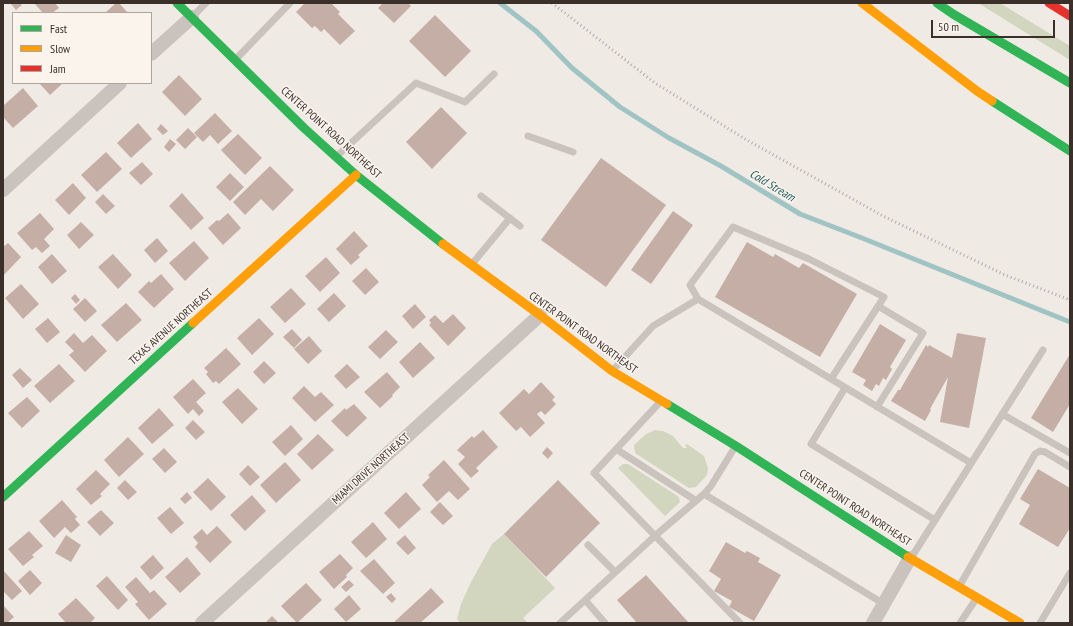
<!DOCTYPE html>
<style>
body{margin:0}
#map{position:relative;width:1073px;height:626px;overflow:hidden;background:#f0eae5;font-family:"PT Sans Narrow",sans-serif}
canvas{display:block}
.frame{position:absolute;inset:0;border:4px solid #3b2f2a;pointer-events:none}
.legend{position:absolute;left:12px;top:12px;width:140px;height:72px;box-sizing:border-box;background:#fbf4ed;border:1px solid #aea59f;margin:0;padding:5px 7px;list-style:none;font-size:12px;color:#3b2f2a}
.legend li{display:flex;align-items:center;gap:8px;height:20px}
.legend b{width:20px;border:1px solid #aea59f}
.scale{position:absolute;left:931px;top:20px;width:124px;height:18px;box-sizing:border-box;border:2px solid #3b2f2a;border-top:0;padding-left:5px;font-size:12px;line-height:14px;white-space:nowrap;color:#3b2f2a;-webkit-text-stroke:3px #fbf4ed;paint-order:stroke}
</style>
<div id="map">
<canvas width="1073" height="626"></canvas>
<div class="frame"></div>
<ul class="legend">
<li><b style="height:5px;background:#30b455"></b>Fast</li>
<li><b style="height:5px;background:#ff9f0a"></b>Slow</li>
<li><b style="height:5px;background:#e5322d"></b>Jam</li>
</ul>
<div class="scale">50 m</div>
</div>
<script>
const ctx = document.querySelector('canvas').getContext('2d');
ctx.lineJoin = 'round';
function paint(path, color) {
  ctx.fillStyle = color;
  ctx.fill(path, 'evenodd');
}
function toPath(rows) {
  const path = new Path2D();
  for (const r of rows) {
    path.moveTo(r[0], r[1]);
    for (let i = 2; i < r.length; i += 2) path.lineTo(r[i], r[i + 1]);
  }
  return path;
}
function stroke(path, color, width, dash) {
  ctx.strokeStyle = color;
  ctx.lineWidth = width;
  ctx.lineCap = dash ? 'butt' : 'round';
  ctx.setLineDash(dash || []);
  ctx.stroke(path);
}
function write(font, color, halo, rows, align = 'center') {
  ctx.font = font + ' "PT Sans Narrow",sans-serif';
  ctx.lineWidth = 3;
  ctx.setLineDash([]);
  ctx.textBaseline = 'middle';
  ctx.strokeStyle = halo;
  ctx.fillStyle = color;
  for (const [text, x, y, turn = 0] of rows) {
    ctx.save();
    ctx.translate(x, y);
    ctx.rotate((+turn || 0) * Math.PI / 180);
    ctx.textAlign = isNaN(turn) ? turn : align;
    if (halo) ctx.strokeText(text, 0, 0);
    ctx.fillText(text, 0, 0);
    ctx.restore();
  }
}
paint(toPath([
 [978,3,1000,3,1070,46,1070,60],
 [655,430,663,431,673,436,683,448,687,448,685,445,687,444,704,456,708,468,707,475,696,487,689,488,635,453,634,445,646,434],
 [623,464,628,464,679,497,680,502,665,516,618,468],
 [504,534,555,588,523,618,528,623,460,623,457,619,461,604,470,584,492,544]
]), '#d2d6be');
stroke(toPath([
 [500,3,536,31,572,68,620,107,669,138,721,166,800,214,862,238,1070,322]
]), '#a0c4c3', 5);
paint(toPath([
 [12,3,20,3,22,5,16,10,11,4],
 [34,3,55,3,59,8,52,13,43,13],
 [116,3,119,3,128,13,105,13],
 [302,3,331,3,340,12,338,14,355,31,340,45,324,29,321,32,315,26,312,28,296,12,304,4],
 [383,3,408,3,411,6,394,23,378,8],
 [435,15,471,51,445,77,409,41],
 [179,75,202,99,185,116,162,92],
 [39,83,63,83,50,95],
 [23,88,38,106,13,128,3,117,3,106],
 [441,107,467,133,432,169,406,142],
 [215,113,232,131,218,144,210,135,203,142,194,133],
 [138,123,152,139,131,158,117,143],
 [161,124,168,131,163,135,157,129],
 [188,128,197,137,185,149,176,140],
 [238,134,262,158,245,175,221,150],
 [170,139,176,144,169,152,164,147],
 [106,152,122,169,97,192,81,175],
 [601,158,666,205,606,287,541,240],
 [142,162,153,174,141,185,129,173],
 [270,166,294,190,273,211,261,199,245,215,233,202],
 [230,173,244,187,230,201,216,187],
 [73,183,86,198,69,215,55,200],
 [182,193,204,218,191,230,169,206],
 [103,194,115,206,106,214,95,202],
 [673,211,693,225,651,284,631,270],
 [40,213,54,229,44,239,50,246,42,253,36,247,32,250,17,233],
 [228,213,241,228,223,245,208,228,217,220,219,221],
 [81,222,94,235,79,249,67,235],
 [354,231,368,246,358,255,360,257,351,265,336,249],
 [157,238,168,251,155,263,144,250],
 [194,241,209,258,185,281,169,263],
 [747,242,773,257,775,254,799,268,803,263,857,294,820,357,715,297],
 [8,243,21,257,3,276,3,247],
 [52,254,67,271,52,284,38,267],
 [113,254,132,275,118,289,98,267],
 [326,257,340,273,320,292,305,276],
 [366,268,379,282,365,295,352,281],
 [161,274,174,289,154,308,138,292,149,281,151,283],
 [21,284,39,304,23,319,5,298],
 [291,288,306,304,285,323,270,307],
 [334,293,346,306,329,322,317,309],
 [75,294,80,300,76,304,71,298],
 [85,298,97,311,85,322,73,309],
 [126,303,142,320,117,342,101,325],
 [415,304,426,317,413,329,402,316],
 [453,314,466,328,448,346,429,325,431,323,429,320,435,315,443,323],
 [48,318,60,332,47,343,35,329],
 [259,318,274,334,252,355,237,338],
 [880,324,906,340,890,367,892,369,886,380,883,378,879,386,876,384,872,391,863,385,866,380,852,372],
 [292,329,302,340,294,348,283,337],
 [386,330,398,342,380,359,368,347],
 [74,333,83,343,92,335,107,351,85,372,69,355,74,351,65,342],
 [957,333,986,338,969,428,940,422,948,377,930,409,931,410,925,421,891,401,898,390,900,390,926,345,928,347,929,345,952,358],
 [309,336,322,351,308,364,294,349],
 [420,342,435,358,413,378,399,362],
 [226,348,241,364,219,384,216,381,213,383,206,374,208,372,204,368],
 [1070,354,1070,404,1053,432,1031,418],
 [264,361,276,373,264,384,253,372],
 [59,364,75,381,50,403,34,386],
 [347,364,360,377,346,389,334,376],
 [20,368,32,380,23,388,12,375],
 [387,372,400,387,392,395,393,396,380,408,364,392],
 [193,379,206,393,196,402,204,411,199,416,193,409,188,414,173,397],
 [541,382,555,397,552,400,556,404,545,415,541,411,537,414,545,423,530,437,521,427,516,431,499,413,524,389,529,394],
 [304,386,315,397,321,392,334,405,315,422,292,398],
 [238,388,258,409,242,424,222,402],
 [27,397,40,411,22,428,8,413],
 [354,404,367,418,347,437,331,421,345,408,346,410],
 [159,408,174,425,152,444,138,428],
 [193,420,205,432,196,440,185,428],
 [291,425,303,439,285,456,272,442],
 [483,430,498,447,476,468,479,471,471,478,458,464,465,457,457,450,472,436,474,438],
 [318,434,334,450,312,470,297,454],
 [128,437,144,454,119,477,104,460],
 [547,447,553,453,548,459,542,453],
 [164,448,177,462,165,473,152,459],
 [444,460,470,489,458,500,449,491,437,502,422,485,430,477,428,475],
 [285,462,301,480,276,503,260,485],
 [248,465,260,477,250,486,239,474],
 [1038,469,1070,488,1070,528,1058,547,1019,524,1030,505,1020,499],
 [96,470,110,484,100,494,102,496,91,505,76,489],
 [208,478,226,497,211,511,193,492],
 [125,480,137,492,128,500,117,488],
 [558,480,600,523,546,577,504,534],
 [187,492,192,498,185,504,180,499],
 [406,492,421,509,399,529,384,513],
 [252,495,266,511,245,531,230,515],
 [62,500,77,517,75,519,80,525,71,533,65,527,54,538,39,521],
 [440,502,453,516,443,525,430,512],
 [170,507,184,523,171,534,157,518],
 [101,510,114,523,100,536,87,522],
 [373,522,387,539,366,558,351,542],
 [217,526,232,542,210,563,195,547,198,543,193,537,202,529,207,535],
 [29,531,43,546,32,555,34,557,23,566,8,549],
 [66,535,81,545,71,562,55,553],
 [405,535,416,548,408,555,396,543],
 [726,542,745,553,747,551,760,558,758,562,781,575,754,621,729,607,732,601,714,591,721,579,709,571],
 [340,554,353,568,346,575,347,577,334,589,319,572],
 [153,555,164,568,151,580,140,567],
 [187,557,201,574,180,593,165,577],
 [374,559,395,583,383,594,360,571],
 [3,570,22,591,12,600,3,591],
 [30,570,42,583,30,595,18,581],
 [646,575,689,623,637,623,617,600],
 [107,576,128,600,118,610,96,586],
 [136,577,150,593,154,590,167,604,149,620,135,604,138,602,125,587],
 [349,580,354,585,346,592,341,587],
 [306,583,322,600,297,623,281,606],
 [431,588,444,602,420,623,393,623],
 [391,593,396,599,392,603,386,597],
 [349,595,361,609,346,622,334,609],
 [76,598,95,618,90,623,66,623,58,614],
 [3,605,14,617,7,623,3,623],
 [272,616,279,623,263,623,266,622]
]), '#c5aea6');
stroke(toPath([
 [192,17,206,3],
 [235,60,290,3],
 [528,136,573,152],
 [337,156,416,83,465,102,494,74],
 [481,196,520,226],
 [472,264,510,218],
 [613,370,653,326,698,299],
 [831,379,884,297,809,259,733,227,690,285,698,299,971,463],
 [845,388,811,444,935,520],
 [661,401,594,473,740,623],
 [877,407,923,333,878,306],
 [1002,414,1070,453],
 [616,449,695,500],
 [704,494,884,604],
 [588,545,615,572],
 [911,558,1043,350],
 [960,585,1035,454,1040,451,1045,452,1070,467],
 [586,601,605,623],
 [560,623,656,535,704,494,711,486,735,447],
 [960,623,976,599],
 [1040,623,1070,573]
]), '#cac3bd', 7);
stroke(toPath([
 [151,54,192,17],
 [3,190,120,83],
 [202,623,540,315],
 [873,623,910,558]
]), '#cac3bd', 14);
stroke(toPath([
 [177,3,304,128,356,175,443,244],
 [937,3,953,14,1070,83],
 [992,101,1070,151],
 [667,404,736,446,908,557],
 [3,497,193,323]
]), '#30b455', 9);
stroke(toPath([
 [862,3,977,91,992,101],
 [443,244,540,315,612,371,667,404],
 [193,323,356,175],
 [908,557,1020,623]
]), '#ff9f0a', 9);
stroke(toPath([
 [1049,3,1070,16]
]), '#e5322d', 9);
stroke(toPath([
 [552,3,655,83,745,139,883,216,1005,275,1070,300]
]), '#b1aba7', 3, [1, 3]);
write('11px', '#3b2f2a', '#fbf4ed', [
 ["CENTER POINT ROAD NORTHEAST",331,133,42],
 ["TEXAS AVENUE NORTHEAST",171,327,-42],
 ["CENTER POINT ROAD NORTHEAST",583,333,36],
 ["MIAMI DRIVE NORTHEAST",371,469,-42],
 ["CENTER POINT ROAD NORTHEAST",855,508,33]
]);
write('italic 12px', '#1d5d60', '#fbf4ed', [
 ["Cold Stream",772,186,31]
]);
</script>
